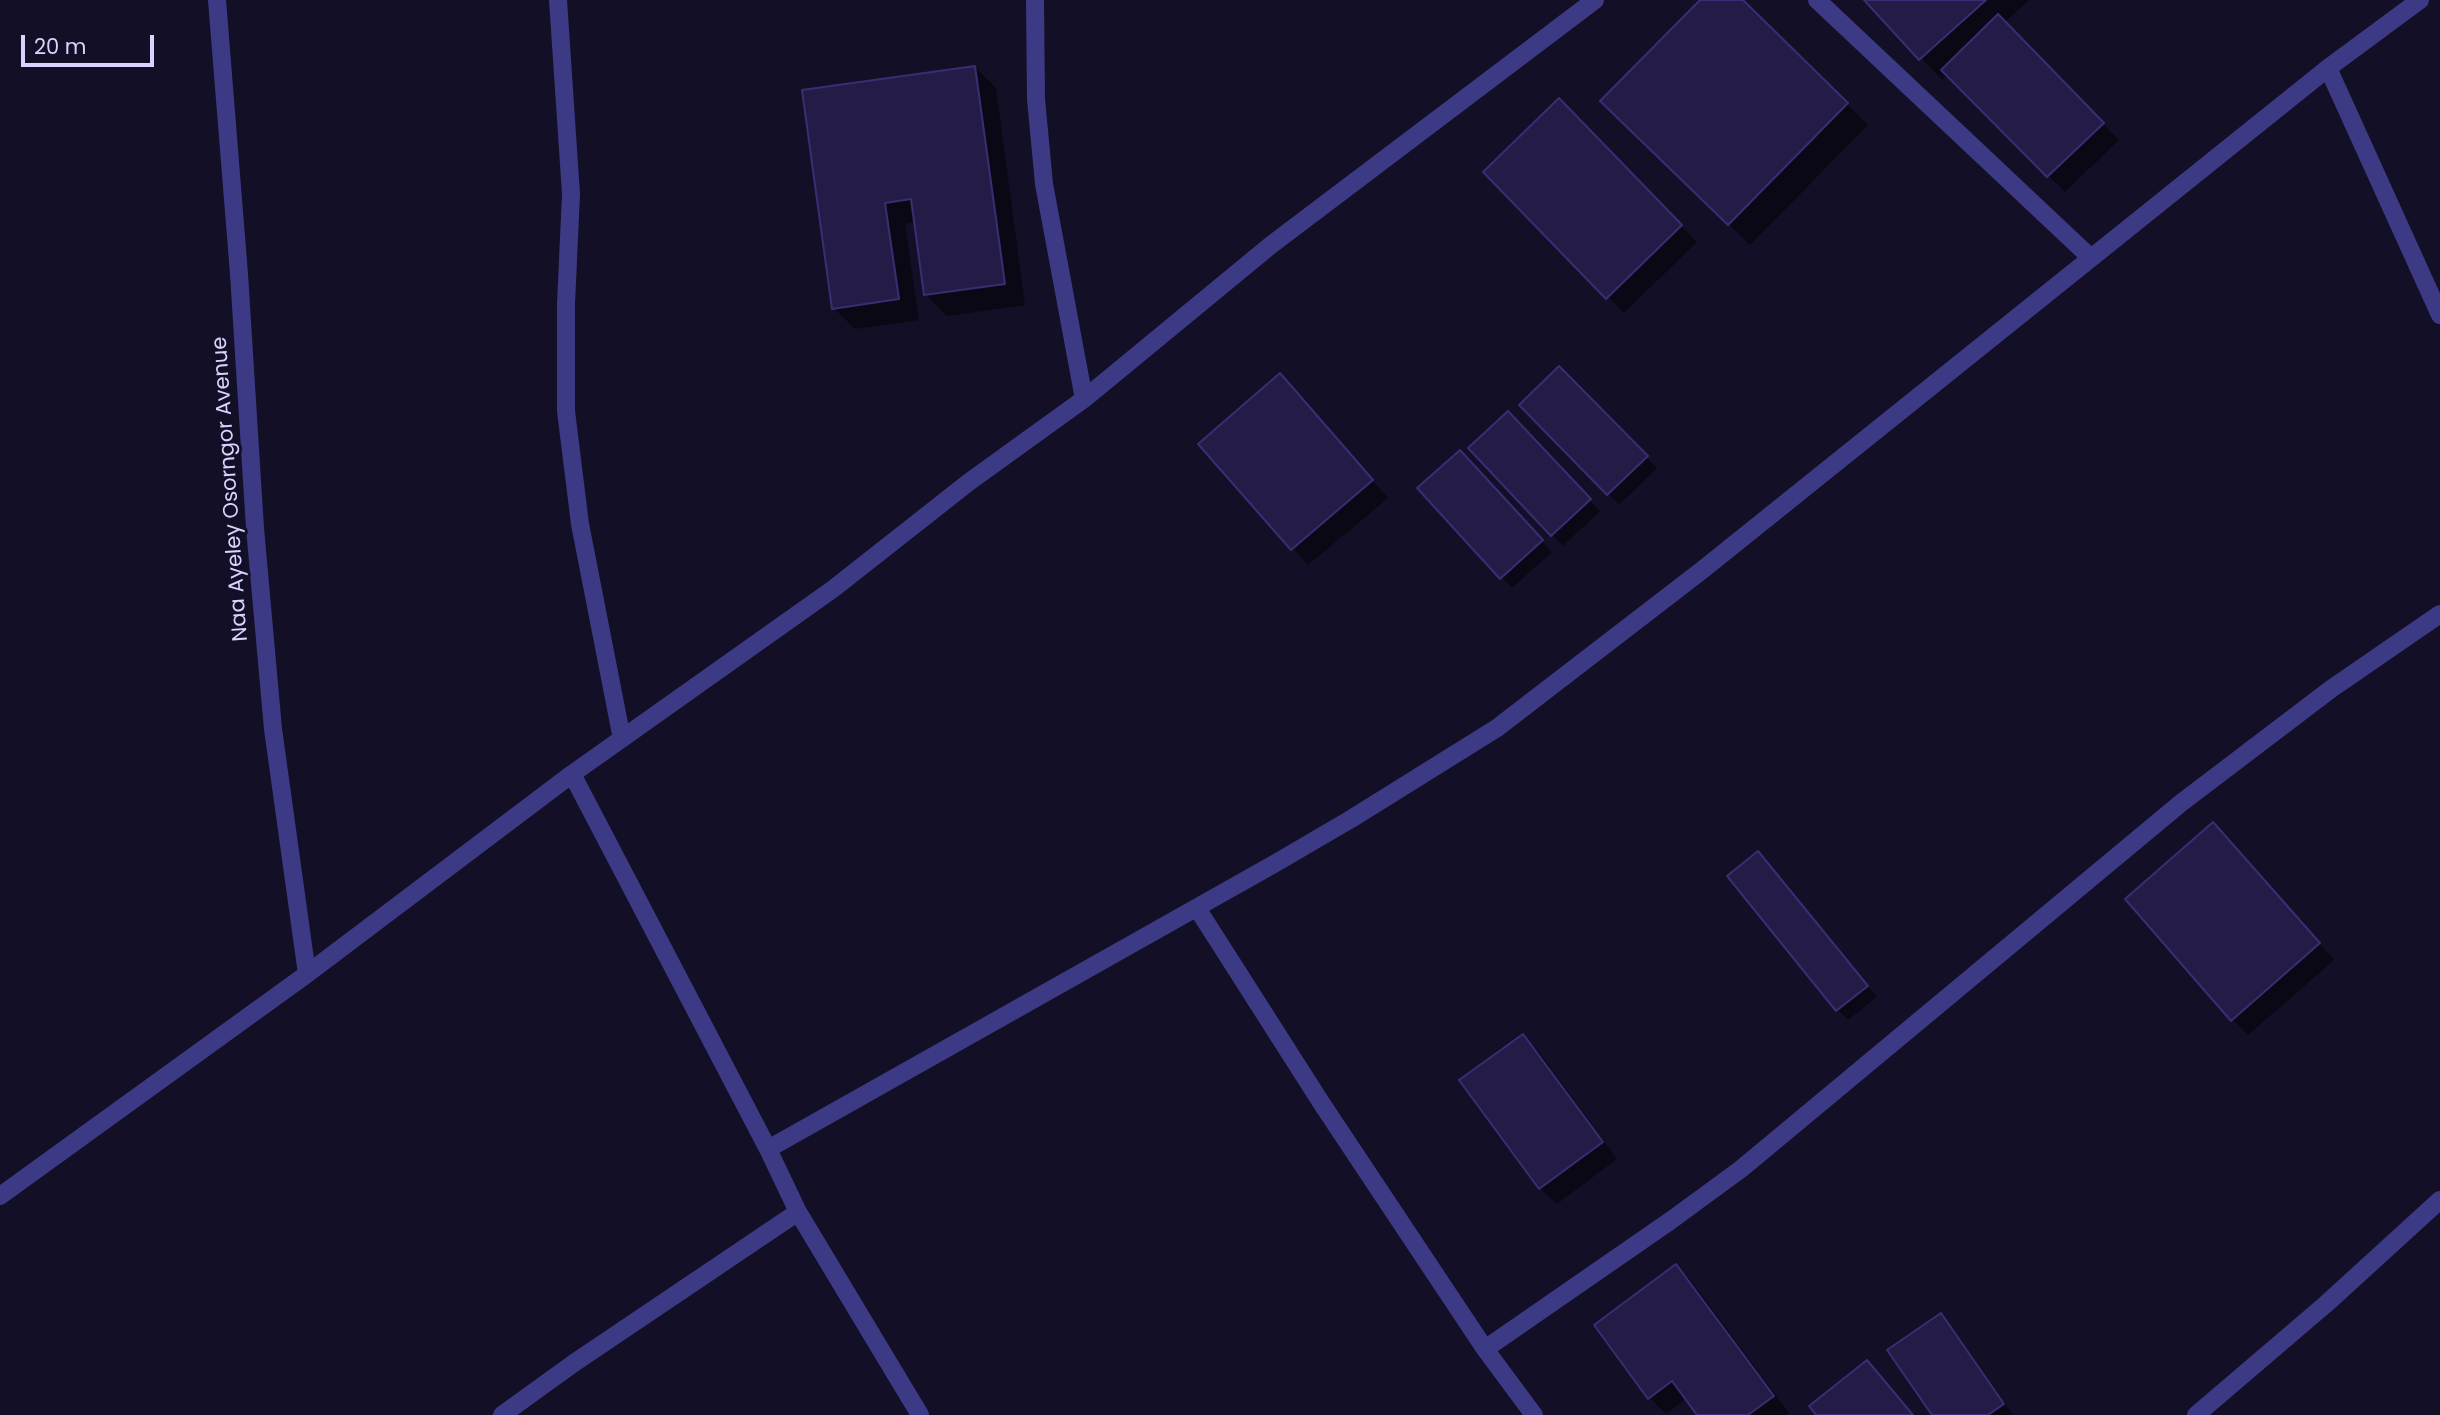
<!DOCTYPE html>
<style>
body{margin:0}
#map{position:relative;width:2440px;height:1415px;overflow:hidden;background:#130f26;font-family:Poppins,sans-serif}
canvas{display:block}
.scale{position:absolute;left:21px;top:35px;width:133px;height:32px;box-sizing:border-box;border:4px solid #d9d4ff;border-top:0;padding-left:9px;font-size:21px;line-height:24px;white-space:nowrap;color:#d9d4ff;-webkit-text-stroke:5px #130f26;paint-order:stroke}
</style>
<div id="map">
<canvas width="2440" height="1415"></canvas>
<div class="scale">20 m</div>
</div>
<script>
const ctx = document.querySelector('canvas').getContext('2d');
ctx.lineJoin = 'round';
function paint(path, color) {
  ctx.fillStyle = color;
  ctx.fill(path, 'evenodd');
}
function toPath(rows) {
  const path = new Path2D();
  for (const r of rows) {
    path.moveTo(r[0], r[1]);
    for (let i = 2; i < r.length; i += 2) path.lineTo(r[i], r[i + 1]);
  }
  return path;
}
function stroke(path, color, width, dash) {
  ctx.strokeStyle = color;
  ctx.lineWidth = width;
  ctx.lineCap = dash ? 'butt' : 'round';
  ctx.setLineDash(dash || []);
  ctx.stroke(path);
}
function write(font, color, halo, rows, align = 'center') {
  ctx.font = font + ' Poppins,sans-serif';
  ctx.lineWidth = 6;
  ctx.setLineDash([]);
  ctx.textBaseline = 'middle';
  ctx.strokeStyle = halo;
  ctx.fillStyle = color;
  for (const [text, x, y, turn = 0] of rows) {
    ctx.save();
    ctx.translate(x, y);
    ctx.rotate((+turn || 0) * Math.PI / 180);
    ctx.textAlign = isNaN(turn) ? turn : align;
    if (halo) ctx.strokeText(text, 0, 0);
    ctx.fillText(text, 0, 0);
    ctx.restore();
  }
}
paint(toPath([
 [1703,0,1741,0,1868,125,1750,245,1603,101],
 [1867,0,2029,0,2004,23,2119,140,2065,192,1948,74,1942,80],
 [975,67,996,88,1025,305,947,316,926,295,916,222,905,224,919,320,855,329,834,308,804,92],
 [1559,101,1697,242,1624,313,1486,172],
 [1559,368,1657,468,1619,505,1521,405],
 [1296,392,1388,498,1308,565,1200,444],
 [1519,424,1600,511,1563,546,1552,535],
 [1471,463,1552,552,1512,588,1501,577],
 [2229,841,2334,960,2248,1035,2232,1019],
 [1768,864,1877,997,1848,1020,1838,1010],
 [1522,1036,1539,1052,1617,1159,1557,1204,1540,1188],
 [1676,1266,1692,1282,1789,1413,1786,1415,1699,1415,1687,1398,1666,1414,1649,1397],
 [1941,1316,1951,1326,2013,1415,1935,1415],
 [1867,1362,1913,1415,1818,1415]
]), '#0007');
const building = toPath([
 [1700,0,1743,0,1848,103,1728,225,1600,101,1700,0],
 [1864,0,1986,0,1919,60,1864,0],
 [1998,14,2104,123,2047,177,1941,70,1998,14],
 [975,66,1005,284,924,295,911,199,885,203,899,299,832,309,802,90,975,66],
 [1559,98,1682,225,1606,299,1483,172,1559,98],
 [1559,366,1648,456,1607,495,1519,405,1559,366],
 [1280,373,1373,480,1291,550,1198,444,1280,373],
 [1508,411,1591,499,1551,536,1468,448,1508,411],
 [1460,450,1543,540,1500,579,1417,488,1460,450],
 [2213,822,2320,943,2231,1021,2125,899,2213,822],
 [1758,851,1868,986,1836,1011,1727,876,1758,851],
 [1523,1034,1603,1142,1539,1189,1459,1080,1523,1034],
 [1676,1264,1774,1396,1748,1415,1697,1415,1672,1381,1648,1399,1594,1325,1676,1264],
 [1941,1313,2004,1404,1988,1415,1932,1415,1887,1350,1941,1313],
 [1867,1360,1913,1415,1816,1415,1809,1406,1867,1360]
]);
paint(building, '#241b47');
stroke(building, '#3b2d73', 2);
stroke(toPath([
 [217,0,239,274,255,528,273,729,307,974],
 [558,0,571,194,566,304,566,411,580,524,622,739],
 [1035,0,1036,99,1044,184,1084,399],
 [1817,0,2090,257],
 [2328,68,2440,315],
 [572,774,768,1149,798,1212,920,1415],
 [1197,908,1322,1104,1485,1349,1534,1415],
 [768,1149,1274,864,1351,819,1497,728,1701,571,2328,68,2420,0],
 [0,1196,307,974,572,774,833,589,969,482,1084,399,1271,245,1595,0],
 [1485,1349,1670,1221,1741,1169,2181,803,2331,689,2440,614],
 [502,1415,574,1363,798,1212],
 [2196,1415,2326,1304,2440,1200]
]), '#3d3a85', 18);
write('21px', '#d9d4ff', '#130f26', [
 ["Naa Ayeley Osorngor Avenue",231,489,-94]
]);
</script>
